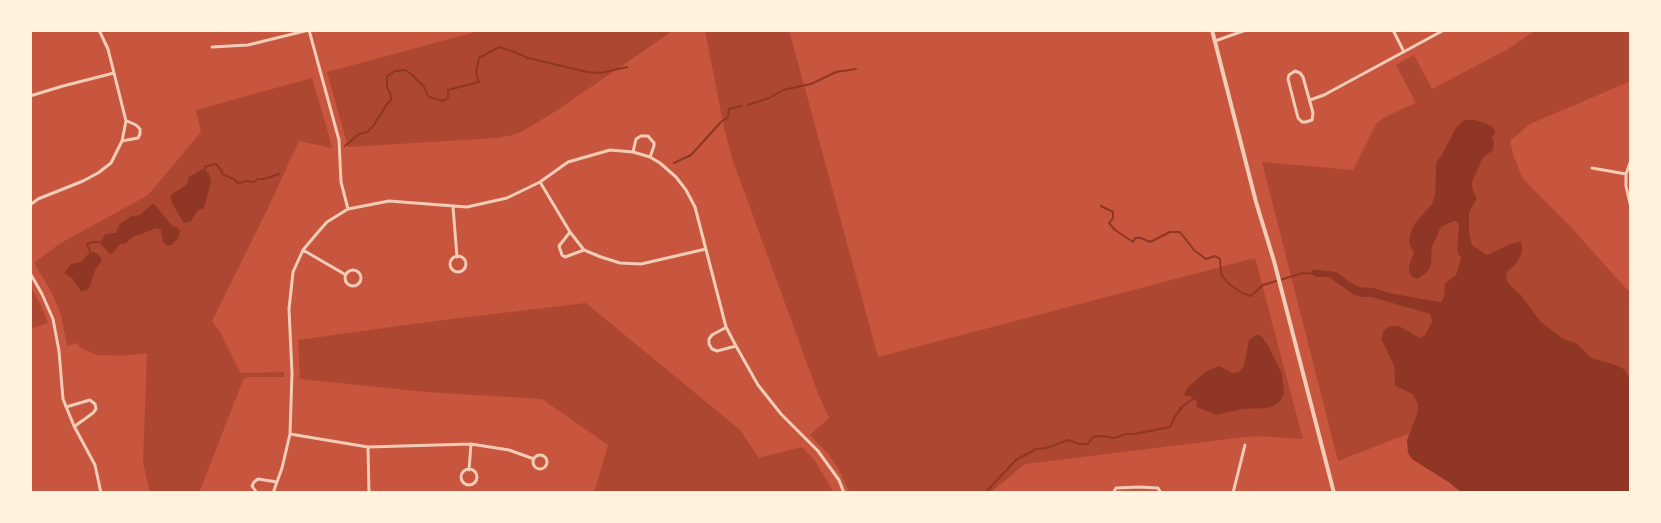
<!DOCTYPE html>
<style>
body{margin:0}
#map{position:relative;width:1661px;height:523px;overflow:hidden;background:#c8553d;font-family:"IBM Plex Sans",sans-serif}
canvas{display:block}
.frame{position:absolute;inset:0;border:32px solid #fff3e0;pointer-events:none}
</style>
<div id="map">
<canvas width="1661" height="523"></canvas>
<div class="frame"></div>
</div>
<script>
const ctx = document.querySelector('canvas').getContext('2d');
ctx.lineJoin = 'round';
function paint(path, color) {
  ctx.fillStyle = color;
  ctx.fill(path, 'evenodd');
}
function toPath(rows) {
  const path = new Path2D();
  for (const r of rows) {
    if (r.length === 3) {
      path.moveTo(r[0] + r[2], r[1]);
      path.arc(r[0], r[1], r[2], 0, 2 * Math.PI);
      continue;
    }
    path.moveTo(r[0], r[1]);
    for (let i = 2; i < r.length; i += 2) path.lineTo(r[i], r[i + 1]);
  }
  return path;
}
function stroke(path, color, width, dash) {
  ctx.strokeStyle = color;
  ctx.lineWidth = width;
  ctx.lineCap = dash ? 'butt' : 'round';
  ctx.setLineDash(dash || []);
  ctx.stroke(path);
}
paint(toPath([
 [483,30,674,30,556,111,523,131,513,135,497,138,348,147,327,72],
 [705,30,789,30,878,357,1255,258,1303,439,1254,436,1025,464,990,493,850,493,841,474,830,456,810,435,829,418,817,391,733,161,724,128],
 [1536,30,1631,30,1631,81,1530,124,1510,141,1513,154,1523,179,1570,226,1631,294,1631,382,1625,370,1619,366,1592,358,1576,343,1562,338,1540,321,1521,295,1509,284,1506,278,1507,272,1516,264,1521,241,1510,244,1487,255,1472,245,1469,231,1469,213,1477,198,1473,191,1472,182,1483,158,1493,150,1494,144,1487,124,1475,120,1455,129,1444,151,1436,163,1435,196,1432,204,1415,223,1411,231,1431,265,1432,247,1441,227,1456,221,1459,224,1457,251,1461,258,1456,275,1445,283,1444,297,1441,302,1389,293,1374,288,1359,287,1348,281,1337,272,1312,269,1315,277,1329,277,1338,283,1346,290,1363,297,1372,296,1430,314,1432,320,1426,335,1420,338,1399,326,1390,326,1384,330,1381,339,1394,365,1395,386,1412,394,1418,404,1417,414,1410,433,1338,461,1262,162,1353,170,1376,124,1385,117,1416,103,1396,65,1414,55,1432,89,1508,49],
 [312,78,328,132,332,148,299,141,269,206,212,321,220,332,240,373,284,372,284,377,247,377,243,380,199,493,150,493,143,462,147,353,121,356,97,355,81,348,77,343,67,346,61,315,52,293,34,263,59,244,148,195,201,132,196,110],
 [30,286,41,305,48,323,30,329],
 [586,303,740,430,759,458,802,447,815,461,834,493,594,493,608,445,542,399,426,392,300,379,298,340,435,321]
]), '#ae4732');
paint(toPath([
 [1464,120,1475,120,1487,124,1494,128,1495,134,1492,136,1494,144,1493,150,1483,158,1472,182,1473,191,1477,198,1469,213,1469,231,1472,245,1487,255,1510,244,1521,241,1522,246,1522,253,1516,264,1507,272,1506,278,1509,284,1521,295,1540,321,1562,338,1576,343,1592,358,1619,366,1625,370,1631,382,1631,493,1462,493,1450,483,1412,459,1408,453,1407,440,1417,414,1418,404,1412,394,1395,386,1394,365,1381,339,1384,330,1390,326,1399,326,1420,338,1425,335,1432,321,1430,314,1372,297,1363,297,1354,295,1329,277,1315,277,1311,269,1337,272,1348,281,1359,287,1374,288,1389,293,1441,302,1444,297,1445,283,1456,275,1461,258,1457,251,1459,224,1455,221,1441,227,1432,247,1431,265,1426,273,1417,279,1412,277,1409,272,1409,266,1414,253,1409,242,1411,231,1415,223,1432,204,1435,196,1436,163,1444,151,1455,129],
 [203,169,209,173,211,182,204,208,198,210,191,221,184,223,173,205,171,200,171,195,187,184,189,177],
 [152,204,154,204,172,226,177,227,180,231,178,238,172,245,166,245,163,242,161,230,157,228,133,237,125,244,120,244,112,254,109,253,100,243,105,234,116,233,119,225,122,222,132,216,140,215],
 [94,252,99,255,102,261,95,270,90,286,87,290,81,291,72,278,64,273,71,264,81,262,89,253],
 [1257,334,1262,337,1269,347,1282,374,1284,393,1281,400,1277,404,1268,408,1242,409,1216,415,1197,407,1196,405,1197,401,1194,399,1179,410,1179,408,1192,398,1191,396,1186,396,1184,394,1187,388,1205,372,1219,366,1233,373,1239,372,1244,366,1249,340]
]), '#8f3625');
stroke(toPath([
 [748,105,769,98,783,90,811,84,836,72,856,69],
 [345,146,359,134,367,132,374,125,387,104,391,100,390,92,387,88,387,76,395,71,405,70,411,74,424,87,428,96,432,98,443,101,448,98,448,90,479,82,476,73,479,58,499,47,517,53,528,58,587,72,600,73,627,67],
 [674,163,691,155,721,122,728,117,729,109,742,106],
 [205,170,205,167,207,166,216,164,222,171,222,174,234,179,238,183,248,181,254,182,258,179,264,179,279,174],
 [1101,206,1113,212,1113,218,1109,223,1115,230,1133,242,1135,238,1141,238,1150,242,1170,232,1180,232,1194,250,1206,259,1215,256,1220,259,1221,274,1229,284,1242,293,1251,296,1263,285,1303,273,1316,274],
 [91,254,87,244,94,242,99,242],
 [985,493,1016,460,1036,449,1046,448,1069,440,1079,444,1088,444,1093,437,1101,436,1115,438,1125,434,1134,434,1170,427,1175,416,1182,408]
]), '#8f3625', 2);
stroke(toPath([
 [309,30,339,140,341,182,348,209],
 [1393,30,1404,52],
 [1215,41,1246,30],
 [212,47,248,45,309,30],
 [1295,71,1300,73,1303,77,1313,113,1312,120,1306,122,1302,122,1298,118,1288,79,1289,75,1295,71],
 [30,96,63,86,114,73],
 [1310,100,1324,95,1444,30],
 [122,141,138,138,140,134,140,129,136,125,127,121],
 [633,152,636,139,641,136,648,136,654,143,654,146,650,157],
 [1631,160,1626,174,1626,186,1631,208],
 [1592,168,1626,174],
 [540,182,570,232,584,250,601,257,620,263,641,264,706,249],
 [30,205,38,199,83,181,98,173,111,163,122,141,126,121,108,49,99,30],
 [453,207,457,257],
 [570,232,559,246,562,255,565,257,584,250],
 [303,250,346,275],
 [458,264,8],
 [353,278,8],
 [30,273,42,294,53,319,59,351,63,399,74,426,95,465,101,493],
 [725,328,712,335,709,339,709,344,712,349,717,351,736,346],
 [66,407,90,400,95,404,96,409,93,413,75,426],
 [290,434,368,447,471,444,509,450,534,459],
 [368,447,369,493],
 [540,462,7],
 [469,477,8],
 [469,470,471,444],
 [257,493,252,486,254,482,258,479,277,482],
 [273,493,282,468,290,434,292,373,289,309,293,272,303,250,319,231,327,222,348,209,389,201,467,207,507,198,540,182,568,162,610,150,633,152,650,157,660,163,676,177,686,190,695,207,726,327,736,346,758,385,781,414,818,451,839,480,844,493],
 [1113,493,1116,488,1139,487,1158,488,1161,493],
 [1233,493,1245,445]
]), '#f1ccb7', 3);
stroke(toPath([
 [1212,30,1256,202,1274,261,1334,493]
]), '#f1ccb7', 4);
</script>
